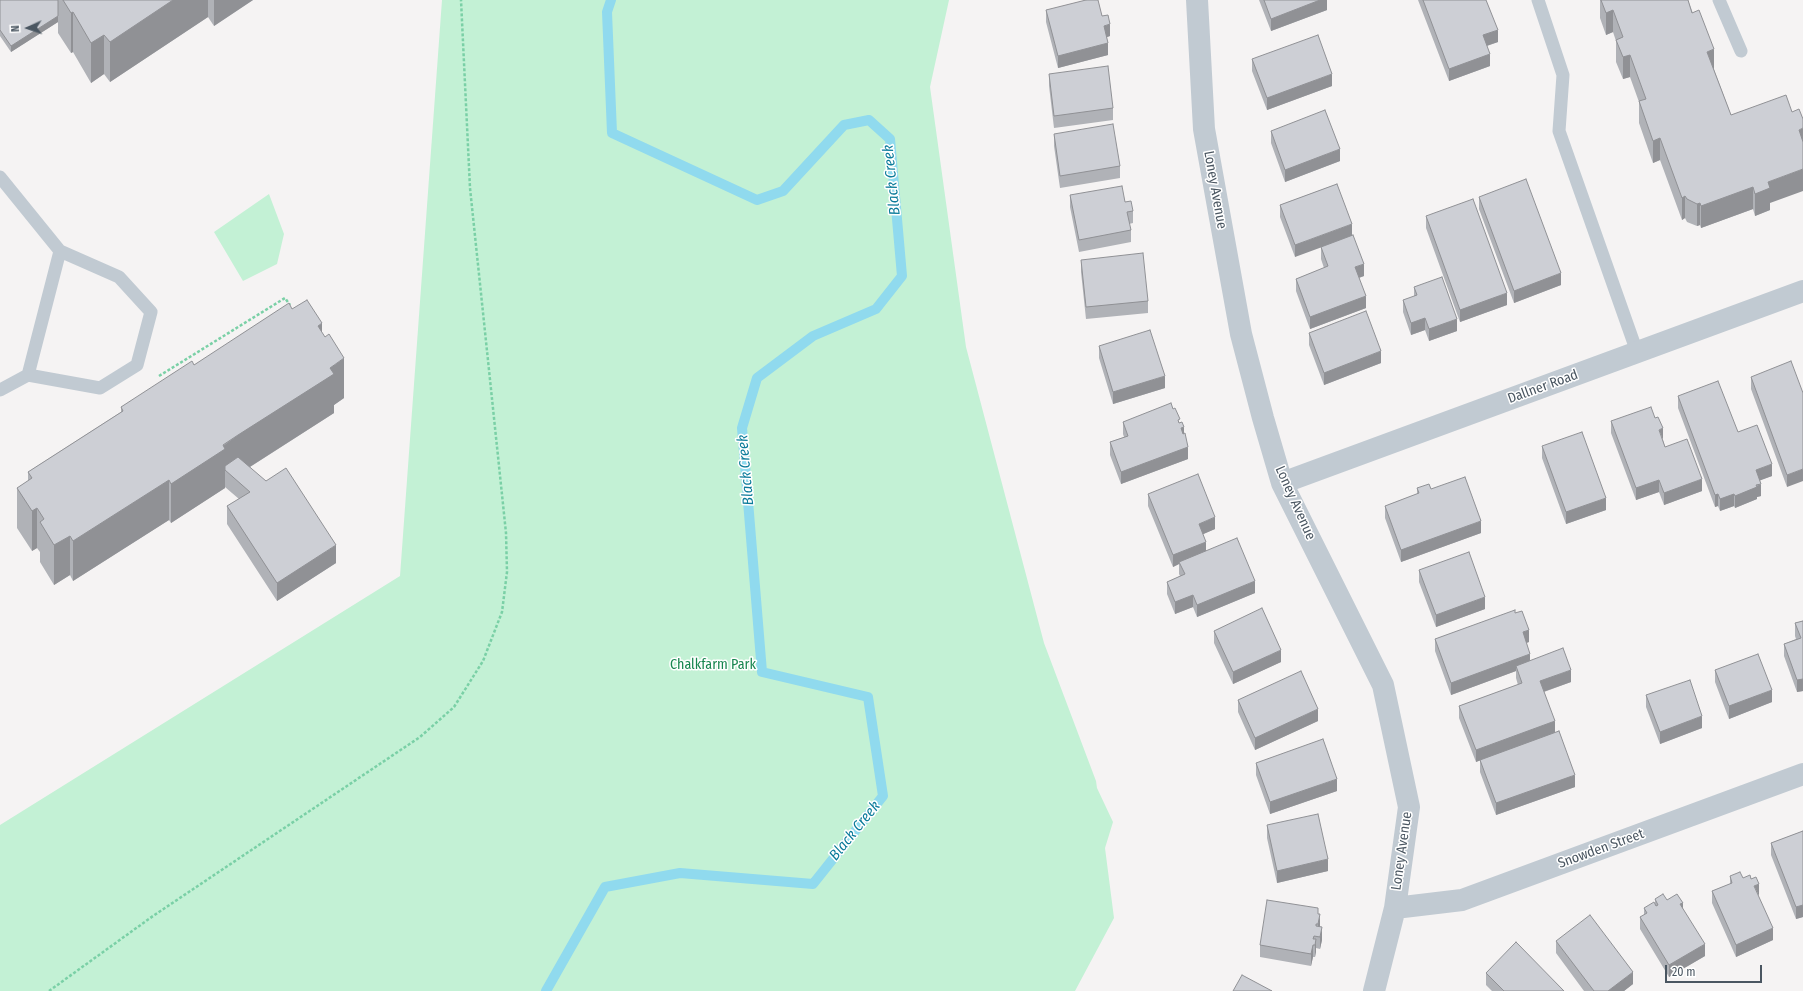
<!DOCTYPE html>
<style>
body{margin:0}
#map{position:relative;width:1803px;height:991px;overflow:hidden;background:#f5f3f3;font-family:"Fira Sans Condensed",sans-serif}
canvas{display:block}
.north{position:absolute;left:8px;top:8px;width:40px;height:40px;-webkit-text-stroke:3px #fff;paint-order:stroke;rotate:267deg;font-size:11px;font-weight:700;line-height:16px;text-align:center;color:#4a5661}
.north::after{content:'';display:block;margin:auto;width:14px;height:18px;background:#4a5661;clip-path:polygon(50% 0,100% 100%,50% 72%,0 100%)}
.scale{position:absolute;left:1665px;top:965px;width:97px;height:18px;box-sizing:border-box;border:2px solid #4a5661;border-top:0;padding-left:5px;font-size:12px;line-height:14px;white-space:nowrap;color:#4a5661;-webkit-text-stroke:3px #fff;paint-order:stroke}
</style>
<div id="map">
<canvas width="1803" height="991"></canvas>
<div class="north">N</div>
<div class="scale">20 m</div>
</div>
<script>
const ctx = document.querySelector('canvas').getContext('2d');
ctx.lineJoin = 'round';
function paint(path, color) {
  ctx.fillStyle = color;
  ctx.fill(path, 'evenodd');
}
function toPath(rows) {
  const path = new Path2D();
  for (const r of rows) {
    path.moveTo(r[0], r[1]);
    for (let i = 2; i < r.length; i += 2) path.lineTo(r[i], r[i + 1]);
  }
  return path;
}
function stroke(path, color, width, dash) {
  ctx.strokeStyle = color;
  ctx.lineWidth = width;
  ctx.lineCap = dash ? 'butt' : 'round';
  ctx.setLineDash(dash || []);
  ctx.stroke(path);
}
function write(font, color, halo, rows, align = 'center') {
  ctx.font = font + ' "Fira Sans Condensed",sans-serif';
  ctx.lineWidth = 3;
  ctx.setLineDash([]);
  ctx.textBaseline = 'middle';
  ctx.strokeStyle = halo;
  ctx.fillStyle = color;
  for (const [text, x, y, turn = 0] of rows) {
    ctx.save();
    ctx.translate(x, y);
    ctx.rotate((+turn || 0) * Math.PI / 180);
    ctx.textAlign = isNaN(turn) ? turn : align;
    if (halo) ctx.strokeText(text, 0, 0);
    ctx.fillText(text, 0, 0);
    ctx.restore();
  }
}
paint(toPath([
 [442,0,949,0,930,87,966,347,1044,643,1096,781,1097,788,1113,822,1105,848,1114,918,1075,991,0,991,0,825,400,576],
 [269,194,284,234,277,264,243,281,214,232]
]), '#c3f1d5');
stroke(toPath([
 [546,991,605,887,680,873,813,884,883,796,868,697,762,672,742,428,757,378,813,336,876,309,902,276,890,139,869,120,844,125,783,191,757,200,612,133,607,12,611,0]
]), '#90daee', 10);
stroke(toPath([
 [159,376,285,298,290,305],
 [49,991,153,916,420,737,454,707,483,661,502,612,507,572,506,533,470,188,461,0]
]), '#7ad0a6', 2.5, [3, 2]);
stroke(toPath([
 [1538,0,1563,75,1559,131,1637,352],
 [1719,0,1741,51],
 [0,177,60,251,28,375,0,390],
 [28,375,100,388,137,365,151,312,119,277,60,251]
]), '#c1cad2', 13);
stroke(toPath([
 [1197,0,1204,129,1241,334,1263,418,1282,483,1383,685,1409,807,1395,908,1374,991],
 [1282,483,1803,291],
 [1395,908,1462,900,1803,774]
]), '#c1cad2', 22);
paint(toPath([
 [0,0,253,0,214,26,208,17,110,82,104,74,91,83,73,52,71,53,58,33,58,22,11,52,0,36],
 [1259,0,1327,0,1327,10,1271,31],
 [1418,0,1486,0,1498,42,1487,46,1490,66,1449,81],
 [1600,0,1688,0,1731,115,1770,203,1770,210,1755,216,1753,209,1701,228,1700,225,1697,226,1687,222,1685,218,1682,220,1660,160,1653,163,1639,123,1639,102,1630,77,1623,79,1616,62,1616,41,1613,32,1606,35,1600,18],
 [1046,10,1102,16,1110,36,1107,37,1108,55,1058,68,1046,22],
 [1252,59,1332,86,1267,110,1252,71],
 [1049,74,1113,108,1113,120,1054,128,1049,86],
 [1271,131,1340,161,1285,182,1271,143],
 [1054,134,1120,166,1120,178,1060,188,1054,146],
 [1337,184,1295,257,1280,217,1280,205],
 [1070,195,1125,202,1133,211,1133,223,1129,224,1131,230,1131,242,1079,252,1070,207],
 [1479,197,1561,285,1514,303,1479,209],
 [1426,216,1507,305,1460,322,1426,228],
 [1321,247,1364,276,1359,278,1366,308,1310,329,1296,291,1296,279,1324,268,1321,259],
 [1081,260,1148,301,1148,313,1086,319,1081,272],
 [1414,287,1457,331,1429,341,1425,330,1411,335,1403,312,1403,300,1414,297],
 [292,309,322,333,344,398,334,405,334,413,250,467,336,563,277,601,227,524,227,506,239,499,225,487,225,488,171,523,169,520,73,581,70,575,54,585,40,562,40,552,37,548,32,551,17,528,17,488,28,481,28,472,121,412,121,407,194,365],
 [1309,333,1381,363,1324,385,1309,345],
 [1099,346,1165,388,1113,404,1099,358],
 [1751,377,1803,393,1787,487,1751,389],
 [1678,396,1772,476,1760,480,1761,496,1757,497,1757,499,1735,508,1734,506,1720,511,1718,506,1715,507,1678,408],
 [1173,409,1184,433,1188,459,1121,484,1110,455,1110,442,1124,437,1123,434,1123,422],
 [1611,421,1663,440,1665,447,1702,491,1664,505,1659,492,1636,500,1611,433],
 [1542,446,1606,510,1566,524,1542,458],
 [1417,488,1431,489,1481,533,1401,562,1385,518,1385,506,1417,494],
 [1148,494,1215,529,1203,534,1206,551,1255,593,1197,617,1193,607,1175,614,1167,594,1167,582,1180,576,1179,574,1179,564,1173,567,1148,506],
 [1419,570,1485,609,1436,627,1419,582],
 [1515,613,1529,642,1526,643,1530,660,1571,682,1544,692,1555,733,1575,787,1496,815,1480,772,1480,760,1476,762,1459,718,1459,706,1518,685,1516,678,1516,671,1451,695,1435,651,1435,639],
 [1803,621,1803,691,1797,692,1784,656,1784,644,1796,639,1795,636,1795,623],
 [1214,631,1281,662,1233,684,1214,643],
 [1715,670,1772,702,1729,719,1715,682],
 [1646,695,1702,728,1660,744,1646,707],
 [1238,700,1318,721,1255,750,1238,712],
 [1256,763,1337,791,1270,814,1256,775],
 [1267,825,1328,871,1277,883,1267,838],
 [1803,831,1803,917,1796,919,1771,855,1771,843],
 [1730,876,1751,879,1773,940,1736,957,1712,903,1712,891,1730,884],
 [1655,899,1667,900,1683,909,1705,956,1669,977,1640,929,1640,917,1644,915,1644,908,1655,904],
 [1318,914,1322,940,1320,949,1316,948,1315,957,1313,957,1311,966,1260,957,1260,945],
 [1556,941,1633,984,1624,991,1584,991,1556,953],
 [1486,973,1564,991,1492,991,1486,985]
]), '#b0b2b7');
paint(toPath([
 [173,0,208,0,208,17,110,82,110,42],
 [214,0,253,0,214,26],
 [1320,0,1327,0,1327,10,1271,31,1271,19],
 [1613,10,1613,32,1606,35,1606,13],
 [73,12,73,52,71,53,71,13],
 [58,16,58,22,11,52,11,46],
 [1110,24,1110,36,1104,38,1104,26],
 [1498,30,1498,42,1483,47,1483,35],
 [104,35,104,74,91,83,91,43],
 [1108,43,1108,55,1058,68,1058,56],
 [1714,49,1714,71,1707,52],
 [1490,54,1490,66,1449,81,1449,69],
 [1630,55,1630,77,1623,79,1623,57],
 [1332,74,1332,86,1267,110,1267,98],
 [1803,128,1803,150,1799,130],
 [1660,138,1660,160,1653,163,1653,141],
 [1340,149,1340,161,1285,182,1285,170],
 [1803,169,1803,191,1770,203,1770,210,1755,216,1755,194,1768,182],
 [1753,187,1753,209,1701,228,1701,206],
 [1685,196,1685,218,1682,220,1682,198],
 [1700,203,1700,225,1697,226,1697,204],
 [1352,224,1352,236,1295,257,1295,245],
 [1364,264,1364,276,1355,279,1355,267],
 [1561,273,1561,285,1514,303,1514,291],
 [1507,293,1507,305,1460,322,1460,310],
 [1366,296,1366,308,1310,329,1310,317],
 [1425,318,1425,330,1411,335,1411,323],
 [1457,319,1457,331,1429,341,1429,329],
 [322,323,322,362,318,326],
 [1381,351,1381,363,1324,385,1324,373],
 [344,358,344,398,334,405,334,413,234,477,225,470,225,488,171,523,171,484,330,368],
 [1165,376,1165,388,1113,404,1113,392],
 [1184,427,1184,439,1181,428],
 [1663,428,1663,440,1659,430],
 [1188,447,1188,459,1121,484,1121,472],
 [1772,464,1772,476,1756,482,1756,470],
 [1803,469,1803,481,1787,487,1787,475],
 [1702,479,1702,491,1664,505,1664,493],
 [169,480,169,520,73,581,73,541],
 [1659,480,1659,492,1636,500,1636,488],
 [1761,484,1761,496,1757,497,1757,499,1735,508,1735,496],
 [1718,494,1718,506,1715,507,1715,495],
 [1734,494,1734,506,1720,511,1720,499],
 [1606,498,1606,510,1566,524,1566,512],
 [37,508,37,548,32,551,32,511],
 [1215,517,1215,529,1199,536,1199,524],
 [1481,521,1481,533,1401,562,1401,550],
 [70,536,70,575,54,585,54,545],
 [1206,542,1206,554,1179,562,1179,564,1173,567,1173,555],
 [336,545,336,563,277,601,277,583],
 [1255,581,1255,593,1197,617,1197,605],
 [1193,595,1193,607,1175,614,1175,602],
 [1485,597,1485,609,1436,627,1436,615],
 [1529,630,1529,642,1523,644,1523,632],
 [1281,650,1281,662,1233,684,1233,672],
 [1530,654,1530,666,1516,666,1516,671,1451,695,1451,683],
 [1571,670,1571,682,1540,693,1540,681],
 [1803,679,1803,691,1797,692,1797,680],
 [1772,690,1772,702,1729,719,1729,706],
 [1318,709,1318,721,1255,750,1255,738],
 [1702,716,1702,728,1660,744,1660,732],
 [1555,721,1555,733,1476,762,1476,750],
 [1575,775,1575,787,1496,815,1496,803],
 [1337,779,1337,791,1270,814,1270,802],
 [1328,859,1328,871,1277,883,1277,871],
 [1759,884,1759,896,1754,886],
 [1683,903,1683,915,1680,904],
 [1803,905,1803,917,1796,919,1796,907],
 [1320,914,1320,926,1318,936,1318,924],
 [1322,927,1322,940,1320,949,1320,937],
 [1773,928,1773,940,1736,957,1736,945],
 [1316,939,1316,952,1315,957,1315,945],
 [1705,944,1705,956,1669,977,1669,965],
 [1313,945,1313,957,1311,966,1311,954],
 [1633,972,1633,984,1624,991,1608,991]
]), '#909195');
const building = toPath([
 [0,0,58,0,58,16,11,46,0,30,0,0],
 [63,0,173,0,110,42,104,35,91,43,73,12,71,13,63,0],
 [1086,0,1098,0,1102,16,1108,15,1110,24,1104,26,1108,43,1058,56,1046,10,1086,0],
 [1264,0,1320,0,1271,19,1264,0],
 [1423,0,1486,0,1498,30,1483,35,1490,54,1449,69,1423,0],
 [1601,0,1688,0,1692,13,1699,10,1714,49,1707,52,1731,115,1786,95,1792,112,1799,109,1803,119,1803,128,1799,130,1803,142,1803,169,1768,182,1770,188,1755,194,1753,187,1701,206,1700,203,1697,204,1687,199,1685,196,1682,198,1660,138,1653,141,1639,101,1646,99,1630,55,1623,57,1616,40,1623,37,1613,10,1606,13,1601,0],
 [1318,35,1332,74,1267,98,1252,59,1318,35],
 [1108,66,1113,108,1054,116,1049,74,1108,66],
 [1325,110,1340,149,1285,170,1271,131,1325,110],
 [1113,124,1120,166,1060,176,1054,134,1113,124],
 [1526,179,1561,273,1514,291,1479,197,1526,179],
 [1337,184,1352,224,1295,245,1280,205,1337,184],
 [1122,186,1125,202,1131,201,1133,211,1127,212,1131,230,1079,240,1070,195,1122,186],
 [1473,199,1507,293,1460,310,1426,216,1473,199],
 [1353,235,1364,264,1355,267,1366,296,1310,317,1296,279,1328,266,1321,247,1353,235],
 [1143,253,1148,301,1086,307,1081,260,1143,253],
 [1442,277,1457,319,1429,329,1425,318,1411,323,1403,300,1417,295,1414,287,1442,277],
 [307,300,322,323,318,326,325,337,329,334,344,358,330,368,334,374,238,435,223,445,225,449,171,484,169,480,73,541,70,536,54,545,40,522,44,519,37,508,32,511,17,488,32,478,28,472,123,411,121,407,192,361,194,365,289,303,292,309,307,300],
 [1366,311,1381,351,1324,373,1309,333,1366,311],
 [1150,330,1165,376,1113,392,1099,346,1150,330],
 [1791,361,1803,393,1803,469,1787,475,1751,377,1791,361],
 [1718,381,1738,432,1757,425,1772,464,1756,470,1761,484,1756,485,1757,487,1735,496,1734,494,1720,499,1718,494,1715,495,1678,396,1718,381],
 [1171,403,1173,409,1175,408,1180,419,1178,420,1179,423,1182,422,1184,427,1181,428,1183,434,1185,433,1188,447,1121,472,1110,442,1128,436,1123,422,1171,403],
 [1651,407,1655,418,1658,417,1663,428,1659,430,1665,447,1687,439,1702,479,1664,493,1659,480,1636,488,1611,421,1651,407],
 [1582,432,1606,498,1566,512,1542,446,1582,432],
 [238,457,266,481,286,468,336,545,277,583,227,506,250,492,225,470,225,466,238,457],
 [1198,474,1215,517,1199,524,1206,542,1173,555,1148,494,1198,474],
 [1465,477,1481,521,1401,550,1385,506,1419,493,1417,488,1429,484,1431,489,1465,477],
 [1237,538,1255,581,1197,605,1193,595,1175,602,1167,582,1185,574,1179,562,1237,538],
 [1469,552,1485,597,1436,615,1419,570,1469,552],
 [1262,608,1281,650,1233,672,1214,631,1262,608],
 [1515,610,1515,613,1522,611,1529,630,1523,632,1530,654,1451,683,1435,639,1515,610],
 [1803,621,1803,679,1797,680,1784,644,1801,638,1795,623,1803,621],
 [1563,648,1571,670,1540,681,1555,721,1476,750,1459,706,1522,683,1516,666,1563,648],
 [1758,654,1772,690,1729,706,1715,670,1758,654],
 [1301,671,1318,709,1255,738,1238,700,1301,671],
 [1690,680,1702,716,1660,732,1646,695,1690,680],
 [1559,731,1575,775,1496,803,1480,760,1559,731],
 [1323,739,1337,779,1270,802,1256,763,1323,739],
 [1318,814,1328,859,1277,871,1267,825,1318,814],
 [1803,831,1803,905,1796,907,1771,843,1803,831],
 [1740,872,1743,878,1750,875,1751,879,1756,877,1759,884,1754,886,1773,928,1736,945,1712,891,1732,883,1730,876,1740,872],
 [1663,894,1667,900,1677,894,1683,903,1680,904,1705,944,1669,965,1640,917,1647,913,1644,908,1654,902,1656,906,1658,905,1655,899,1663,894],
 [1267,900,1318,908,1318,914,1320,914,1318,924,1316,924,1316,926,1322,927,1320,937,1314,936,1313,939,1316,939,1315,945,1313,945,1311,954,1260,945,1267,900],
 [1590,915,1633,972,1608,991,1594,991,1556,941,1590,915],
 [1516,942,1564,991,1504,991,1486,973,1516,942],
 [1242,975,1272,991,1233,991,1242,975]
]);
paint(building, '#cdcfd5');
stroke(building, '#909195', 1);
write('14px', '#4a5661', '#fff', [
 ["Loney Avenue",1215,190,80],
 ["Dallner Road",1543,387,-20],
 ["Loney Avenue",1295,503,66],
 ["Snowden Street",1601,849,-20],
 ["Loney Avenue",1402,851,-82]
]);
write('14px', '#17864f', '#fff', [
 ["Chalkfarm Park",713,665]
]);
write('italic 15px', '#0c7c9b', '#fff', [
 ["Black Creek",892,180,-96],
 ["Black Creek",746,470,-95],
 ["Black Creek",855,831,-51]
]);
</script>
